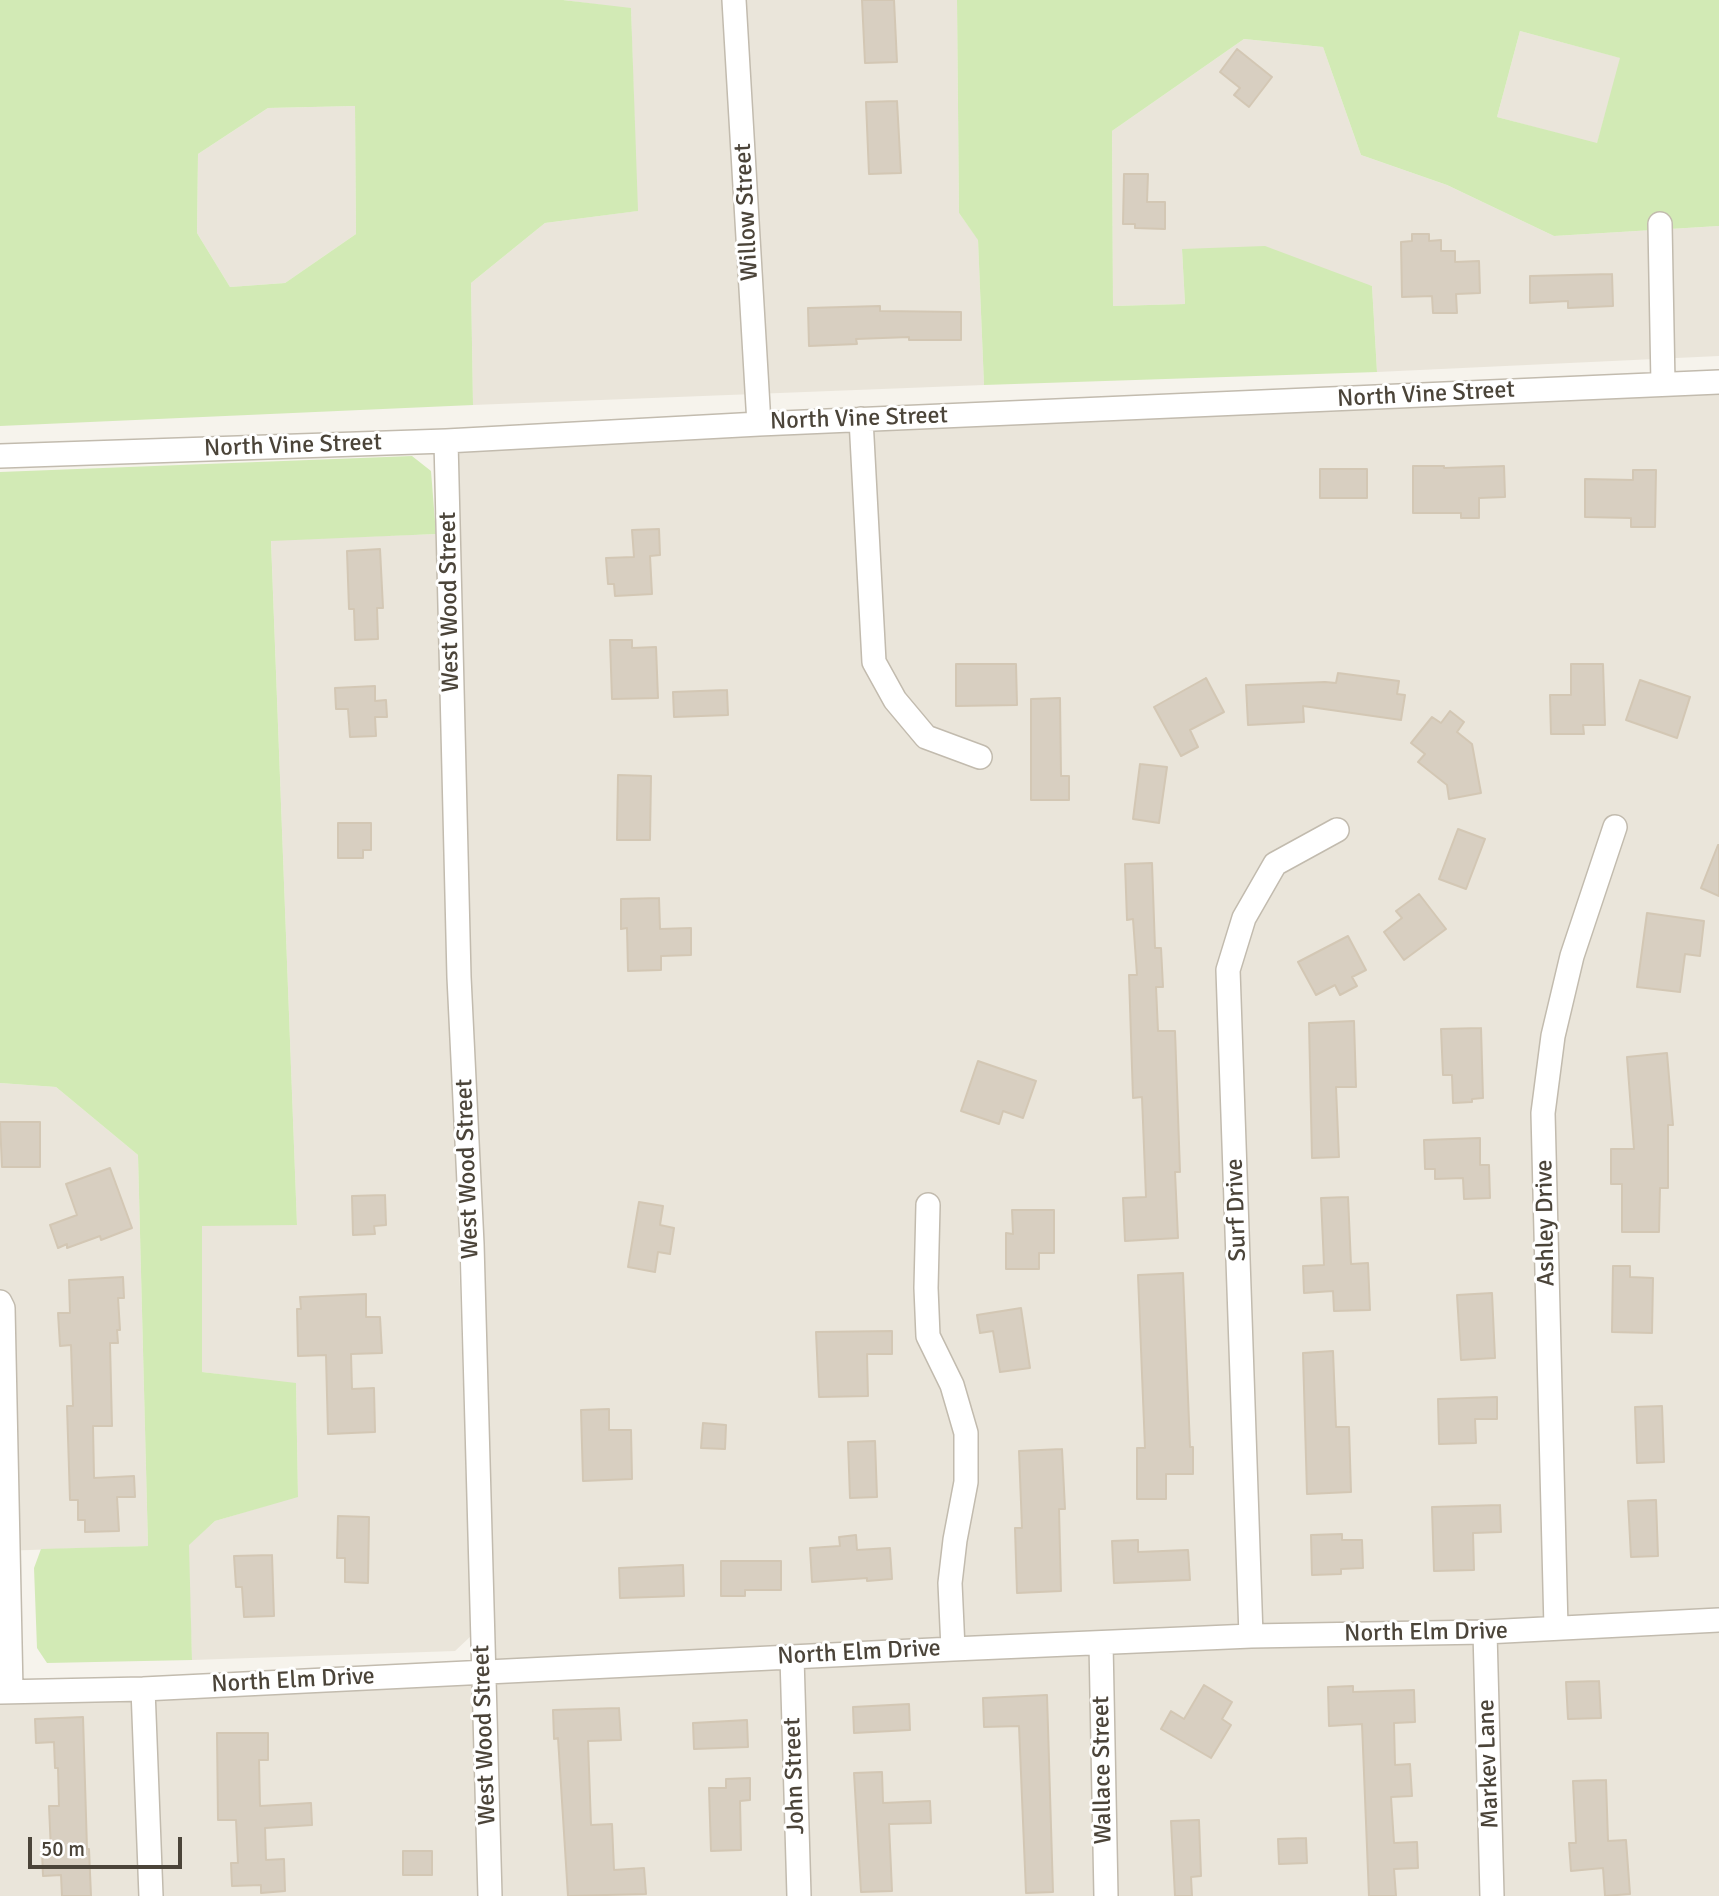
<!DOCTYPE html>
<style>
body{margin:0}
#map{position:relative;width:1719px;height:1896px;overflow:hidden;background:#f6f3ec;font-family:Signika,sans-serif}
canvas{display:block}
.scale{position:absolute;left:28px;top:1837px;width:154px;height:32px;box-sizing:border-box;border:4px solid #4b4439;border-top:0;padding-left:9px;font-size:21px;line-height:24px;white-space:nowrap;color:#4b4439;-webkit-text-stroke:5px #fff;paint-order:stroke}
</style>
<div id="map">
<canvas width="1719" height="1896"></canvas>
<div class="scale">50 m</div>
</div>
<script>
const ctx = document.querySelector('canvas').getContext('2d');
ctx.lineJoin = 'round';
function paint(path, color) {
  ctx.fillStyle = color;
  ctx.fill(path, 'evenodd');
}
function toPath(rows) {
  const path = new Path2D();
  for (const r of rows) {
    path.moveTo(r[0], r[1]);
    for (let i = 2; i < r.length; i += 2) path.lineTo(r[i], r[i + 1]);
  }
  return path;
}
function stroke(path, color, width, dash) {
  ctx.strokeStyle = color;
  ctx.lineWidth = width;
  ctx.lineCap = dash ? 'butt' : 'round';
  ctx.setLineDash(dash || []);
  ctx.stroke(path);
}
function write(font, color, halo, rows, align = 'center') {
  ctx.font = font + ' Signika,sans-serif';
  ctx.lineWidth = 6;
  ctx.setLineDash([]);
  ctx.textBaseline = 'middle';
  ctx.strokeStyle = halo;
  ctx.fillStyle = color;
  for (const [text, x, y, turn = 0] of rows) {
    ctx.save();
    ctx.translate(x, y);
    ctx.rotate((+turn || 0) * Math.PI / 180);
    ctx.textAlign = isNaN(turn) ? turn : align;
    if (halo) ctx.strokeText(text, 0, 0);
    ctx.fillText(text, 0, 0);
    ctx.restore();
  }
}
paint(toPath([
 [563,0,957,0,959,213,978,239,984,385,473,405,471,283,545,223,637,211,631,9],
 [1520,31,1621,58,1597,144,1497,117],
 [1244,39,1323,47,1361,155,1447,185,1554,236,1719,226,1719,356,1377,372,1372,286,1182,249,1185,304,1113,306,1112,131],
 [355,106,356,234,285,283,230,287,197,233,198,154,268,108],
 [1719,389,1719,1896,494,1896,450,445],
 [436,534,471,1636,455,1651,192,1660,188,1545,215,1521,298,1496,296,1384,202,1372,202,1225,297,1225,271,540],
 [0,1083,56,1087,138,1155,148,1546,0,1551],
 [479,1676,487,1896,0,1896,0,1696]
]), '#eae5da');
paint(toPath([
 [0,0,563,0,631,8,638,211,545,223,471,283,473,405,0,426],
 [355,106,356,234,285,283,230,287,197,233,198,154,268,108],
 [957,0,1719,0,1719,226,1554,236,1447,185,1361,155,1323,47,1244,39,1112,131,1113,306,1185,304,1182,249,1265,246,1372,286,1377,372,984,385,978,240,959,213],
 [1520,31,1620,58,1597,143,1497,117],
 [412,456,431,471,436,534,271,541,297,1225,202,1226,202,1372,296,1383,298,1497,215,1521,189,1545,192,1660,47,1663,37,1648,34,1568,41,1549,148,1546,138,1155,56,1087,0,1083,0,472]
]), '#d2eab5');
const building = toPath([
 [862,0,894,0,897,62,865,63,862,0],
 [1237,49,1272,77,1249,107,1234,95,1240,88,1220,72,1237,49],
 [897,101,901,173,869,174,866,102,897,101],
 [1124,174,1148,174,1147,202,1165,202,1165,229,1135,228,1135,224,1123,224,1124,174],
 [1412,234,1429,234,1429,241,1441,240,1441,251,1455,251,1455,262,1479,261,1480,293,1456,294,1457,313,1433,313,1432,296,1402,297,1401,242,1412,241,1412,234],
 [1612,274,1613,306,1568,308,1568,301,1530,303,1530,276,1612,274],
 [880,306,880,311,961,312,961,340,909,340,909,337,856,339,857,344,809,346,808,308,880,306],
 [1413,466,1444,466,1444,468,1504,466,1505,497,1479,498,1479,518,1461,518,1461,513,1413,513,1413,466],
 [1320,469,1367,469,1367,498,1320,498,1320,469],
 [1633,470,1656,470,1655,527,1631,527,1631,518,1585,517,1585,479,1633,480,1633,470],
 [659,529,660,555,650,556,652,594,615,596,614,584,608,584,606,558,634,557,632,530,659,529],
 [380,549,383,608,377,608,378,639,355,640,354,609,349,609,347,551,380,549],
 [610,640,632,640,632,648,656,647,658,698,612,699,610,640],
 [956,664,1016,664,1017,705,956,706,956,664],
 [1571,664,1603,664,1605,725,1583,725,1584,734,1551,734,1550,695,1571,695,1571,664],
 [1338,673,1399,681,1397,694,1405,695,1401,720,1303,706,1304,722,1248,725,1246,685,1325,682,1336,683,1338,673],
 [1206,678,1224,712,1190,730,1198,747,1181,756,1154,707,1206,678],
 [1640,680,1690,697,1677,738,1626,720,1640,680],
 [375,686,375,701,386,700,387,717,375,717,376,736,350,737,348,709,336,709,335,688,375,686],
 [727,690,728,715,674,717,673,692,727,690],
 [1060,698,1061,776,1069,776,1069,800,1031,800,1031,699,1060,698],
 [1450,711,1464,722,1457,732,1472,744,1481,793,1449,799,1447,785,1418,762,1425,754,1411,743,1432,717,1441,723,1450,711],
 [1140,764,1167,767,1159,823,1133,819,1140,764],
 [618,775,651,776,650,840,617,840,618,775],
 [338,823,371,823,371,850,363,850,363,858,338,858,338,823],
 [1458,829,1485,839,1466,889,1439,879,1458,829],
 [1718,845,1719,845,1719,896,1701,888,1718,845],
 [1152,863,1155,948,1161,948,1163,987,1156,987,1158,1031,1175,1031,1180,1172,1175,1172,1178,1238,1125,1241,1123,1198,1146,1197,1142,1097,1133,1098,1129,975,1137,975,1133,919,1127,920,1125,864,1152,863],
 [1419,894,1446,929,1404,960,1384,932,1402,918,1396,911,1419,894],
 [659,898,660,929,691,928,691,955,661,956,661,970,628,971,627,928,621,929,621,899,659,898],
 [1647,913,1704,921,1700,956,1685,954,1680,992,1637,987,1647,913],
 [1348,936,1366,970,1352,977,1357,986,1340,995,1335,985,1316,995,1298,962,1348,936],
 [1354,1021,1356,1087,1336,1087,1339,1157,1312,1158,1309,1023,1354,1021],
 [1481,1028,1483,1098,1472,1099,1472,1102,1453,1103,1452,1075,1443,1075,1441,1029,1481,1028],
 [1667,1053,1673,1125,1668,1125,1668,1188,1660,1188,1659,1232,1622,1232,1622,1184,1611,1184,1611,1149,1634,1149,1627,1057,1667,1053],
 [978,1061,1036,1081,1023,1118,1003,1111,999,1124,961,1111,978,1061],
 [0,1122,40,1122,40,1167,2,1167,0,1122],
 [1480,1138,1480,1165,1489,1165,1490,1198,1464,1199,1463,1178,1435,1179,1435,1169,1425,1169,1424,1140,1480,1138],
 [110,1168,132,1228,101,1240,100,1236,67,1248,67,1244,58,1248,50,1225,77,1215,66,1184,110,1168],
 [385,1195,386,1225,374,1226,375,1234,353,1235,352,1196,385,1195],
 [1348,1197,1351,1264,1368,1263,1370,1310,1334,1311,1333,1291,1304,1293,1303,1266,1324,1265,1321,1198,1348,1197],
 [639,1202,663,1206,660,1225,674,1228,670,1254,658,1252,655,1272,628,1267,639,1202],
 [1012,1210,1054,1210,1054,1253,1039,1253,1039,1269,1006,1269,1006,1233,1013,1234,1012,1210],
 [1613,1266,1630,1266,1630,1277,1653,1278,1652,1333,1612,1332,1613,1266],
 [1183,1273,1190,1447,1193,1447,1193,1474,1166,1474,1166,1499,1137,1499,1137,1448,1145,1448,1138,1275,1183,1273],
 [123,1277,124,1298,118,1298,120,1330,117,1330,118,1343,110,1343,112,1426,93,1426,94,1478,134,1476,135,1497,117,1497,119,1531,85,1532,85,1520,78,1520,78,1500,70,1500,67,1406,73,1406,71,1345,60,1346,58,1313,70,1313,69,1280,123,1277],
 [1492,1293,1495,1358,1461,1360,1457,1295,1492,1293],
 [366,1294,366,1317,380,1317,382,1353,351,1354,352,1389,374,1388,375,1432,328,1434,326,1355,298,1356,297,1309,301,1309,300,1297,366,1294],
 [1021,1308,1030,1368,1000,1372,993,1331,980,1333,977,1315,1021,1308],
 [892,1331,892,1354,867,1354,868,1396,819,1397,816,1332,892,1331],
 [1333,1351,1336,1427,1349,1427,1351,1492,1307,1494,1303,1353,1333,1351],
 [1497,1397,1497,1419,1475,1419,1476,1443,1439,1444,1438,1399,1497,1397],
 [1662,1406,1664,1462,1637,1463,1635,1407,1662,1406],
 [609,1409,609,1430,631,1430,632,1479,583,1481,581,1410,609,1409],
 [703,1423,726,1425,725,1449,701,1448,703,1423],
 [875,1441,877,1497,850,1498,848,1442,875,1441],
 [1062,1449,1065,1509,1059,1509,1061,1591,1017,1593,1015,1528,1022,1528,1019,1451,1062,1449],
 [1656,1500,1658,1556,1631,1557,1628,1501,1656,1500],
 [1500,1505,1501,1532,1473,1533,1474,1570,1434,1571,1432,1507,1500,1505],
 [338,1516,369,1517,368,1583,345,1582,345,1558,337,1558,338,1516],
 [1342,1534,1342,1540,1362,1540,1363,1568,1341,1569,1341,1574,1312,1575,1311,1535,1342,1534],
 [856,1535,857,1550,890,1548,892,1579,867,1581,867,1578,812,1582,810,1548,840,1546,839,1537,856,1535],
 [1138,1540,1138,1552,1188,1550,1190,1580,1114,1583,1112,1541,1138,1540],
 [272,1555,274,1616,244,1617,242,1587,236,1587,234,1556,272,1555],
 [721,1561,781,1561,781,1590,745,1590,745,1596,721,1596,721,1561],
 [683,1565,684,1596,620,1598,619,1568,683,1565],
 [1599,1681,1601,1718,1568,1719,1566,1682,1599,1681],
 [1204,1685,1232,1702,1222,1719,1231,1725,1211,1758,1161,1729,1171,1711,1184,1719,1204,1685],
 [1353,1686,1353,1692,1414,1690,1415,1722,1394,1723,1395,1765,1410,1764,1412,1796,1391,1797,1394,1843,1417,1842,1418,1868,1394,1869,1396,1896,1369,1896,1362,1724,1329,1726,1328,1687,1353,1686],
 [1047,1695,1053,1892,1026,1893,1019,1726,984,1727,983,1698,1047,1695],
 [909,1704,910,1730,854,1733,853,1707,909,1704],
 [619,1708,621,1740,588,1741,591,1825,612,1824,614,1870,644,1868,646,1894,568,1896,558,1738,554,1739,553,1710,619,1708],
 [83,1717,87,1849,89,1849,91,1896,62,1896,61,1875,43,1876,42,1851,51,1851,49,1806,59,1806,58,1768,55,1768,54,1742,36,1743,35,1719,83,1717],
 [747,1720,748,1747,694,1749,693,1723,747,1720],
 [217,1733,268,1733,268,1760,259,1760,260,1806,311,1803,312,1825,265,1828,266,1860,284,1859,285,1891,261,1893,261,1885,232,1886,231,1863,238,1863,236,1820,218,1820,217,1733],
 [882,1772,883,1803,930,1801,931,1823,889,1824,892,1891,861,1892,854,1773,882,1772],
 [750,1778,750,1800,740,1801,741,1850,711,1851,709,1788,726,1788,726,1779,750,1778],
 [1606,1780,1608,1841,1626,1840,1630,1894,1605,1896,1603,1868,1571,1871,1569,1843,1576,1843,1573,1781,1606,1780],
 [1199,1820,1201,1876,1191,1877,1192,1896,1175,1896,1171,1821,1199,1820],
 [1306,1838,1307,1863,1279,1864,1278,1839,1306,1838],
 [403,1851,432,1851,432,1875,403,1875,403,1851]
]);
paint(building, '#d8cfc1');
stroke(building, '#d3c7b4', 2);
const minor = toPath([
 [734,0,759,424],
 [1660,224,1663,384],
 [861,419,874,662,895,700,926,737,980,757],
 [446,441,459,977,472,1244,490,1896],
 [0,456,446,441,759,424,1719,382],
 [928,1205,926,1288,928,1336,952,1385,966,1433,966,1482,955,1540,950,1583,953,1649],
 [0,1302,3,1308,11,1691],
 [1556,1628,1543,1113,1553,1036,1572,956,1615,827],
 [1485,1632,1492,1896],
 [1251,1636,1228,970,1244,918,1275,864,1337,830],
 [1101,1643,1106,1896],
 [792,1657,799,1896],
 [143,1689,151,1896],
 [0,1692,143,1689,953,1649,1251,1636,1485,1632,1719,1620]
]);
stroke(minor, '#c2bbae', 26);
stroke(minor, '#fff', 23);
write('24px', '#4b4439', '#fff', [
 ["Willow Street",747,212,-93],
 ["North Vine Street",1426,395,-3],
 ["North Vine Street",859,419,-2],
 ["North Vine Street",293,446,-2],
 ["West Wood Street",450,602,-91],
 ["West Wood Street",468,1169,-92],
 ["Surf Drive",1237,1210,-92],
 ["Ashley Drive",1546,1223,-91],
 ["North Elm Drive",1426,1633,-1],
 ["North Elm Drive",859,1653,-3],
 ["North Elm Drive",293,1681,-3],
 ["West Wood Street",485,1735,-92],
 ["Markev Lane",1489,1764,-92],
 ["Wallace Street",1103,1770,-91],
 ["John Street",795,1776,-92]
]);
</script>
